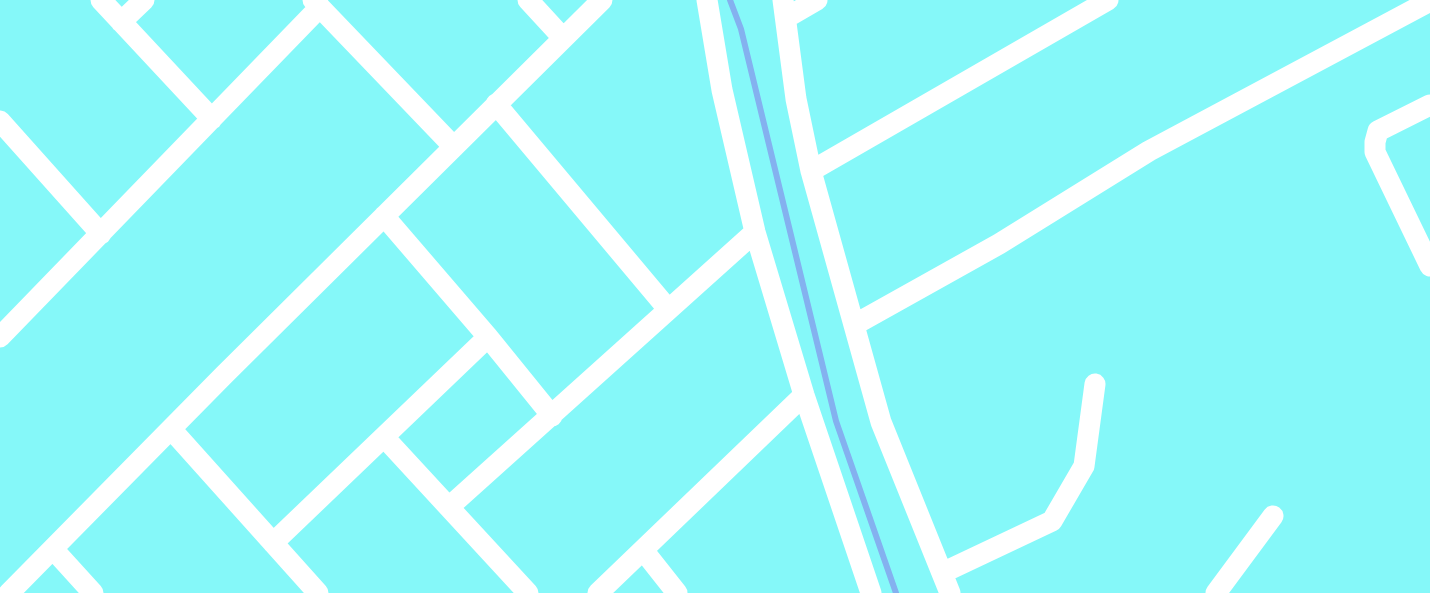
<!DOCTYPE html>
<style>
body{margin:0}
canvas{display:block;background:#85f8f9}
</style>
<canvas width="1430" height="593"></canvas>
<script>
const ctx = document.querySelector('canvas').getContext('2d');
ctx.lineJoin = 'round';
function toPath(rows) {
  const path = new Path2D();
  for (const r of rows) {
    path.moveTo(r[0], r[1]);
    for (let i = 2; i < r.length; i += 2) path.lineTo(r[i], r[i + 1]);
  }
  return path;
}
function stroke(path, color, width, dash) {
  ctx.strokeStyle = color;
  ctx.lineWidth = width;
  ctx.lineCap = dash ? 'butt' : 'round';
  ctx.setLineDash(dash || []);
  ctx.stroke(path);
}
stroke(toPath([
 [730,0,741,29,836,421,896,593]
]), '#84b1ef', 6);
stroke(toPath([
 [101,0,212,119],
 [313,0,454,147],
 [528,0,563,38],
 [707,0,722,90,755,232,804,395,871,593],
 [783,0,796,99,811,171,881,422,950,593],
 [786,18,817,0],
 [121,22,144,0],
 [496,104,668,309],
 [1430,105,1378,131,1375,142,1375,152,1430,266],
 [0,121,101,234],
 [811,171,1108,0],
 [384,216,488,337,552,416],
 [854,325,999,244,1149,151,1430,1],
 [0,337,320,7],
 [171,429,318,593],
 [384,437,528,593],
 [449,507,755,232],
 [273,543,488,337],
 [53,549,93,593],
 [643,550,677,593],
 [942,573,1052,521,1084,466,1095,384],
 [9,593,224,375,602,0],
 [598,593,804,395],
 [1216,593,1273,516]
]), '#fff', 21);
</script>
